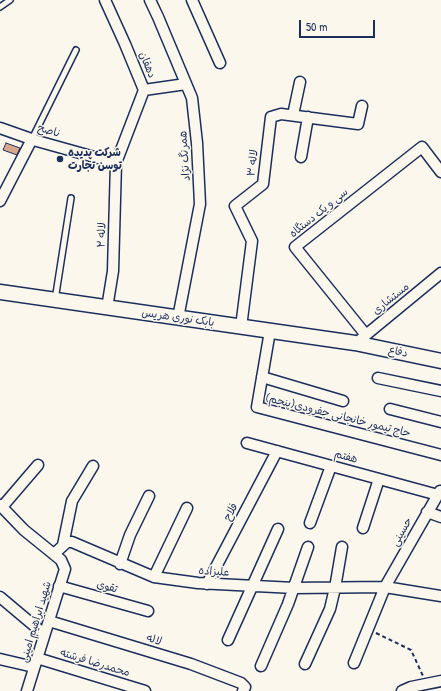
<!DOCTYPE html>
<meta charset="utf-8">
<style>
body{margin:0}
#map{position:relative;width:441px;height:691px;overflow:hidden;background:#fbf7ec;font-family:"Patrick Hand",sans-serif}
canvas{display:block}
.scale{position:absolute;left:299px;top:20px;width:76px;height:18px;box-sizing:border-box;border:2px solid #1b2f5e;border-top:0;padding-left:5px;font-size:12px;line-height:14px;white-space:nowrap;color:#1b2f5e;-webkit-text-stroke:3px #fbf7ec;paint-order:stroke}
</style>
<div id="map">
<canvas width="441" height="691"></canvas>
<div class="scale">50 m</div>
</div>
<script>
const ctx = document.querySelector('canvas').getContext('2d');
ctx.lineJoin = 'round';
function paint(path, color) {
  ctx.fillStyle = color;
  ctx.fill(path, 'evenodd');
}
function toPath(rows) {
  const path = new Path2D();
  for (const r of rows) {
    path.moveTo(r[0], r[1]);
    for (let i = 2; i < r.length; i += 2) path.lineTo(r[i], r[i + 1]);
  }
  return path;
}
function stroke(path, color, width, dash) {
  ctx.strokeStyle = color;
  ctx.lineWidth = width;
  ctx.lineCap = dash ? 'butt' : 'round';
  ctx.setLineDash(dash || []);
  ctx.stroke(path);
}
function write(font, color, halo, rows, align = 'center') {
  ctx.font = font + ' "Patrick Hand","Playpen Sans Arabic",sans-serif';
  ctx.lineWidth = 3;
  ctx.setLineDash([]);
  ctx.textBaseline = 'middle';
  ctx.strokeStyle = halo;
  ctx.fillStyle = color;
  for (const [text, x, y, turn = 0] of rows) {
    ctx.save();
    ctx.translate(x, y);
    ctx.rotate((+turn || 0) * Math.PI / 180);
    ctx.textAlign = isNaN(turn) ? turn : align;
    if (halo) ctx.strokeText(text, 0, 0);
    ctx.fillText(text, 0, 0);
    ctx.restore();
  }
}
const building = toPath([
 [6,143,20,148,17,155,3,150,6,143]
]);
paint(building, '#d9a78b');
stroke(building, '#1b2f5e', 1);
const service = toPath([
 [0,7,10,0],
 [32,139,76,50],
 [55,300,71,198]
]);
const minor = toPath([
 [105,0,125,44,144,90,116,163,113,271,107,308],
 [150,0,158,17,192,98,197,143,200,204,178,318],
 [192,0,220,63],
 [144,90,186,84],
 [293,115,300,82],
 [0,128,37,141,116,163],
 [301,157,308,117],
 [0,201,32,139],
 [241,327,252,241,235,206,263,184,271,117,281,114,358,124,362,106],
 [270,331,257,407,441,455],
 [366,335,295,247,422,147,441,172],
 [361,339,441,273],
 [262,377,343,401],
 [378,378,441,391],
 [390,409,441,422],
 [247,443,438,495],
 [0,505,24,530,61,560,65,569,27,691],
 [2,507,38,465],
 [427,512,441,517],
 [310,523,331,466],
 [363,528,379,479],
 [63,545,72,501,93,466],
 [54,554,67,542,72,542,154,577,198,583,294,588,385,587,441,596],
 [120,564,130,535,149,496],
 [154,577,187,508],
 [207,584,277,451],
 [59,586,148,611],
 [0,597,44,634],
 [49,621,191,664,241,683,245,687,243,691],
 [228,640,278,529],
 [37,658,145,691],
 [0,659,34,667],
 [354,663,385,587,440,491],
 [305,664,330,609,335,588,342,547],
 [261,666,288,604,308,547],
 [402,691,411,687,441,681]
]);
const secondary = toPath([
 [0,292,355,343,441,361]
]);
stroke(service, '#1b2f5e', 8);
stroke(minor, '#1b2f5e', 13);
stroke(secondary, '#1b2f5e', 17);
stroke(toPath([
 [376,633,411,650,423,676]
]), '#1b2f5e', 2, [4, 3]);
stroke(service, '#fbf7ec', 5);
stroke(minor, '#fbf7ec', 10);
stroke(secondary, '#fbf7ec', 14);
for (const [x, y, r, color] of [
 [60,159,4,"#1b2f5e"]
]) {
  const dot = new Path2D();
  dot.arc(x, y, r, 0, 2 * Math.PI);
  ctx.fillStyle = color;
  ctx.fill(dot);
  stroke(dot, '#fbf7ec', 1.5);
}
write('11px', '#1b2f5e', '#fbf7ec', [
 ["دهقان",147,65,68],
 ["ناصح",49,131,16],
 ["همرنگ نژاد",185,156,-94],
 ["لاله ۳",253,163,-83],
 ["سی و یک دستگاه",319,213,-39],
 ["لاله ۲",102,235,-88],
 ["مستشاری",391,299,-39],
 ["بابک نوری هریس",178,318,8],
 ["دفاع",398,352,12],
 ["حاج تیمور خانجانی جفرودی(پنجم)",338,416,14],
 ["هفتم",346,457,15],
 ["فلاح",231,512,-62],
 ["حسینی",402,532,-61],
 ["علیزاده",214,572,4],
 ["تقوی",107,587,16],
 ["شهید ابراهیم امینی",36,622,-73],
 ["لاله",154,640,17],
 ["محمدرضا فرشته",95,663,17]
]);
write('bold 11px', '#1b2f5e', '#fbf7ec', [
 ["شرکت پدیده",68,153],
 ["توسن تجارت",68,166]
], 'left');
</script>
